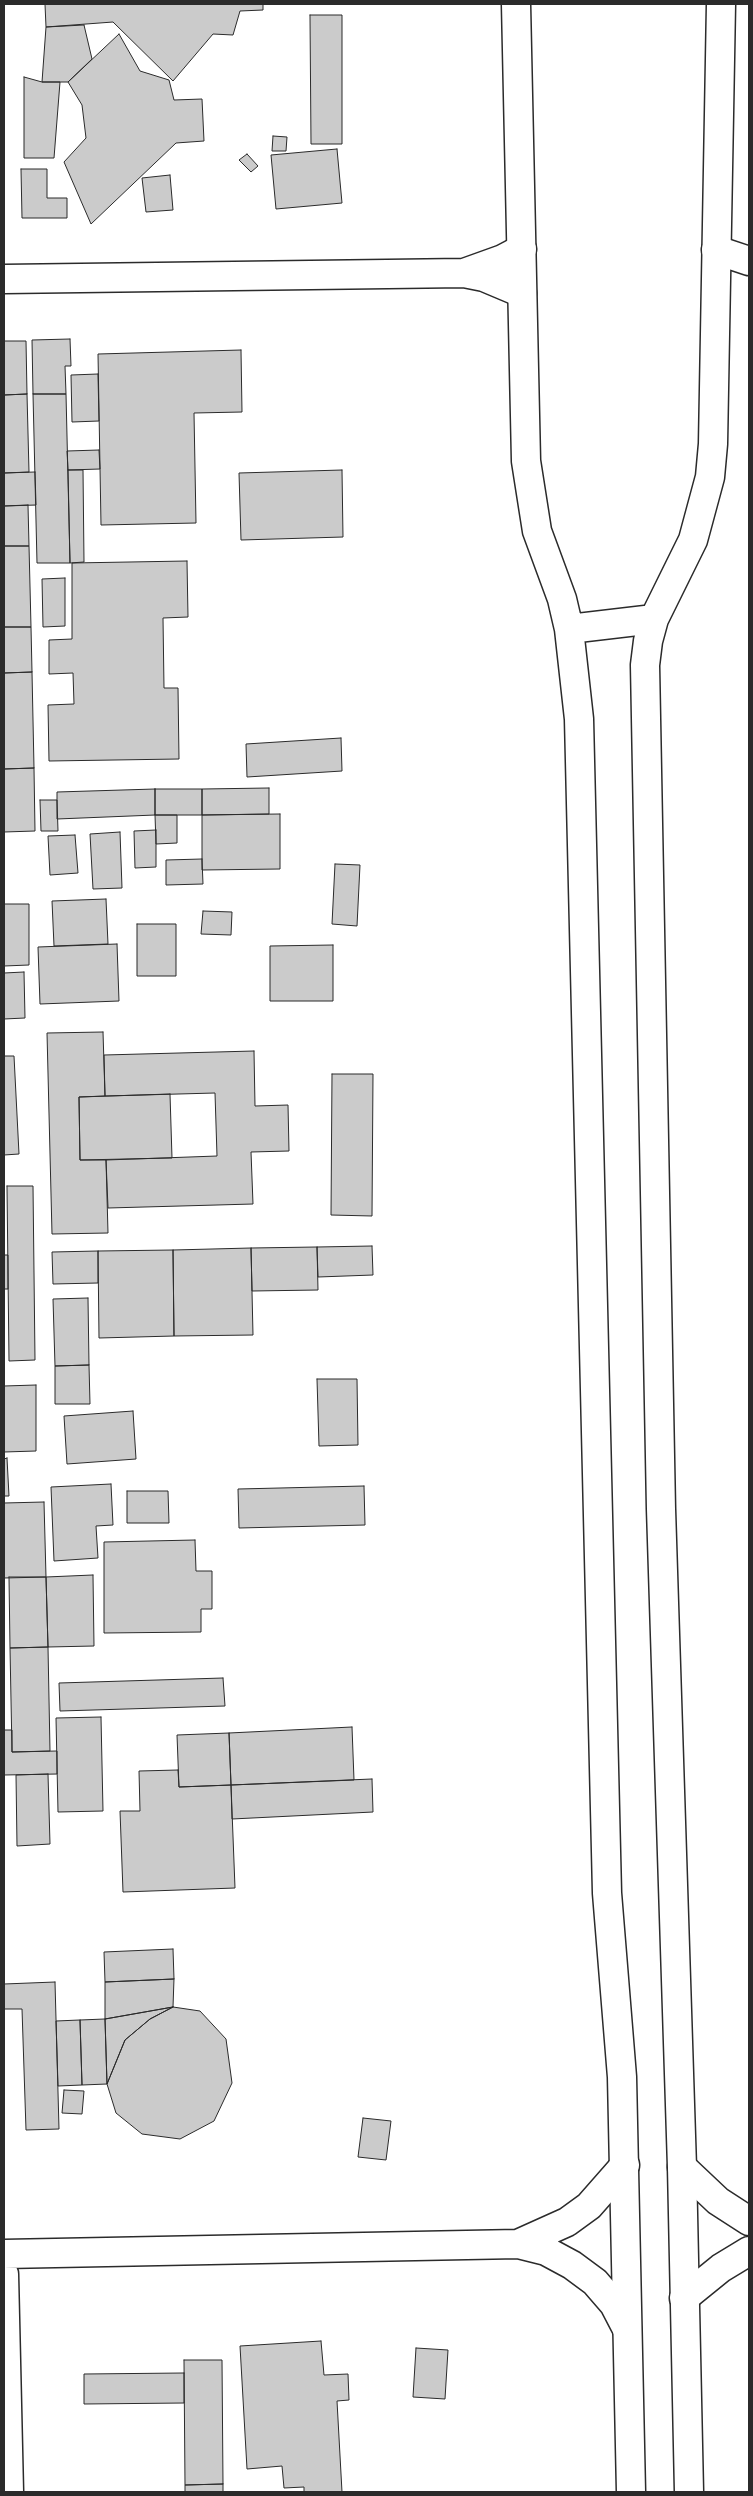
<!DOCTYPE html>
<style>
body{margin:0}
#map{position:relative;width:753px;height:2496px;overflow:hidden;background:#fff;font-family:Caveat,sans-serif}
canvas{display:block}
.frame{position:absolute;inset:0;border:5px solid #2b2b2b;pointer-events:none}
</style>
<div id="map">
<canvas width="753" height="2496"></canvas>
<div class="frame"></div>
</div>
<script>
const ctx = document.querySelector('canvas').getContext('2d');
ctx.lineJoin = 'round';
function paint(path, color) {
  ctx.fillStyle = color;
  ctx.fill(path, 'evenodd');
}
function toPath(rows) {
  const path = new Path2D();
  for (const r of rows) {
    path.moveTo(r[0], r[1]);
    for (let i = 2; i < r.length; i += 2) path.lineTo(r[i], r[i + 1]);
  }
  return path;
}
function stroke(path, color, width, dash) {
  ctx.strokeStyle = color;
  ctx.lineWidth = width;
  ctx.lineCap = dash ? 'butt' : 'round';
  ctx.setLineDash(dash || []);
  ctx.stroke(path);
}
const building = toPath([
 [45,4,263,4,263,10,240,11,233,35,213,34,173,81,113,22,46,27,45,4],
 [310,15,342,15,342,144,311,144,310,15],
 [84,25,92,59,68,82,42,82,46,27,84,25],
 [119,34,140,71,169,80,174,100,202,99,204,141,176,143,91,224,64,162,86,138,82,105,68,82,119,34],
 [24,77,42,82,60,82,54,158,24,158,24,77],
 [273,136,287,137,286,151,272,151,273,136],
 [337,149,342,203,276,209,271,155,337,149],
 [247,154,258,166,251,172,239,160,247,154],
 [21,169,47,169,47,198,67,198,67,218,22,218,21,169],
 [170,175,173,210,146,212,142,178,170,175],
 [70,339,71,366,65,366,66,394,33,394,32,340,70,339],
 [4,341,26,341,27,394,4,395,4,341],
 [241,350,242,412,194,413,196,523,101,525,98,354,241,350],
 [98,374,99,421,72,422,71,375,98,374],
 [27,394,29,472,4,473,4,395,27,394],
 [33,394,66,394,70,563,37,563,33,394],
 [99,450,100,469,68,470,67,451,99,450],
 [68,470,83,470,84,562,70,563,68,470],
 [342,470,343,537,241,540,239,473,342,470],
 [35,472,36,505,4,506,4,473,35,472],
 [28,505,29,546,4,546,4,506,28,505],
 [4,546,29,546,31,627,4,627,4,546],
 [187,561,188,617,163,618,164,688,178,688,179,759,49,761,48,705,74,704,73,673,49,674,49,640,72,639,72,563,187,561],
 [65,578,65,626,43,627,42,579,65,578],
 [4,627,31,627,32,672,4,673,4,627],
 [32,672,34,768,4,769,4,673,32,672],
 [341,738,342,771,247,777,246,744,341,738],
 [34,768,35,831,4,832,4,769,34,768],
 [269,788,269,814,202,815,202,789,269,788],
 [155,789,155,815,57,819,57,792,155,789],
 [155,789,202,789,202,815,155,815,155,789],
 [40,800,57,800,58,831,41,831,40,800],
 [280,814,280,869,202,870,202,815,280,814],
 [155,815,177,815,177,843,156,844,155,815],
 [156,830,156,867,135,868,134,831,156,830],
 [120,832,122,888,93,889,90,834,120,832],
 [75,835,78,873,50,875,48,836,75,835],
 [202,859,203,884,166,885,166,860,202,859],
 [335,864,360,865,357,926,332,924,335,864],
 [106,899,108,944,54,946,52,901,106,899],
 [4,904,29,904,29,965,4,966,4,904],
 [203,911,232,912,231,935,201,934,203,911],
 [137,924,176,924,176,976,137,976,137,924],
 [117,944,119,1001,40,1004,38,947,117,944],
 [333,945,333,1001,270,1001,270,946,333,945],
 [24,972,25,1018,4,1019,4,973,24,972],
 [103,1032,105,1096,79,1097,80,1160,106,1160,108,1233,52,1234,47,1033,103,1032],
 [254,1051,255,1106,288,1105,289,1151,251,1152,253,1204,108,1208,106,1160,217,1156,215,1093,105,1096,104,1055,254,1051],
 [4,1056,14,1056,19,1154,4,1155,4,1056],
 [332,1074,373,1074,372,1216,331,1215,332,1074],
 [170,1094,172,1158,80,1160,79,1097,170,1094],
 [7,1186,33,1186,35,1360,9,1361,7,1186],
 [372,1246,373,1275,318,1277,317,1247,372,1246],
 [317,1247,318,1290,252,1291,251,1248,317,1247],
 [251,1248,253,1335,174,1336,173,1250,251,1248],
 [173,1250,174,1336,99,1338,98,1251,173,1250],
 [98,1251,98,1283,53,1284,52,1252,98,1251],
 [4,1255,8,1255,8,1289,4,1289,4,1255],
 [88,1298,89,1365,55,1366,53,1299,88,1298],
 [89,1365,90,1404,55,1404,55,1366,89,1365],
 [317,1379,357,1379,358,1445,319,1446,317,1379],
 [36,1385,36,1451,4,1452,4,1386,36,1385],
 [133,1411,136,1459,67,1464,64,1416,133,1411],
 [7,1458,9,1496,4,1496,4,1459,7,1458],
 [111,1484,113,1525,96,1526,98,1558,54,1561,51,1487,111,1484],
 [364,1486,365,1525,239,1528,238,1489,364,1486],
 [127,1491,168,1491,169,1523,127,1523,127,1491],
 [44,1502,46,1577,4,1578,4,1503,44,1502],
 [195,1540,196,1571,212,1571,212,1609,201,1609,201,1632,104,1633,104,1542,195,1540],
 [93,1575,94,1646,48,1647,46,1577,93,1575],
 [9,1577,46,1577,48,1647,10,1648,9,1577],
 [48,1647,50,1751,12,1752,10,1648,48,1647],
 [223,1678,225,1706,60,1711,59,1683,223,1678],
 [101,1717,103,1811,58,1812,56,1718,101,1717],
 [352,1727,354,1780,231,1785,229,1733,352,1727],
 [4,1730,12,1730,12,1752,57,1751,57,1774,4,1775,4,1730],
 [229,1733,231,1785,179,1787,177,1735,229,1733],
 [178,1770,179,1787,231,1785,235,1888,123,1892,120,1811,140,1811,139,1771,178,1770],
 [48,1774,50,1844,17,1846,16,1775,48,1774],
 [372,1779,373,1812,232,1819,231,1785,372,1779],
 [173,1949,174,1979,105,1982,104,1952,173,1949],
 [174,1979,173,2007,105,2019,105,1982,174,1979],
 [55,1982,59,2129,26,2130,22,2009,4,2009,4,1984,55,1982],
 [173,2007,150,2019,125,2040,107,2084,105,2019,173,2007],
 [173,2007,200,2011,226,2039,232,2083,214,2121,180,2139,142,2134,116,2113,107,2084,125,2040,150,2019,173,2007],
 [105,2019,107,2084,82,2085,80,2020,105,2019],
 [80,2020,82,2085,58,2086,56,2021,80,2020],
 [64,2090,84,2091,82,2114,62,2113,64,2090],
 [363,2118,391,2121,386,2160,358,2157,363,2118],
 [321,2341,324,2375,348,2374,349,2400,337,2401,342,2492,304,2492,304,2487,284,2488,282,2466,247,2469,240,2346,321,2341],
 [416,2348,448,2350,445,2399,413,2397,416,2348],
 [184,2360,222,2360,223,2484,185,2485,184,2360],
 [184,2373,184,2403,84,2404,84,2374,184,2373],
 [223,2484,223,2492,185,2492,185,2485,223,2484]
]);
paint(building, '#cbcbcb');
stroke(building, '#2b2b2b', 1);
const street = toPath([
 [716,250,749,261],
 [464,273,503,259,522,249],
 [4,279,464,273,484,277,522,293],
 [682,2167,718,2201,749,2221],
 [518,2244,567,2222,589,2206,625,2165],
 [4,2254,518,2244,546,2251,572,2265,595,2282,614,2304,627,2329],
 [4,2274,9,2492],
 [684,2298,721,2268,749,2251]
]);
const secondary = toPath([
 [516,4,526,461,537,531,562,599,569,629,579,719,607,1893,622,2077,631,2492],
 [569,629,654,619],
 [689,2492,682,2167,661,1509,645,665,648,641,654,619,693,540,710,477,713,444,721,4]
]);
stroke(street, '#2b2b2b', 31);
stroke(secondary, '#2b2b2b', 31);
stroke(street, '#fff', 28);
stroke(secondary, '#fff', 28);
</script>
